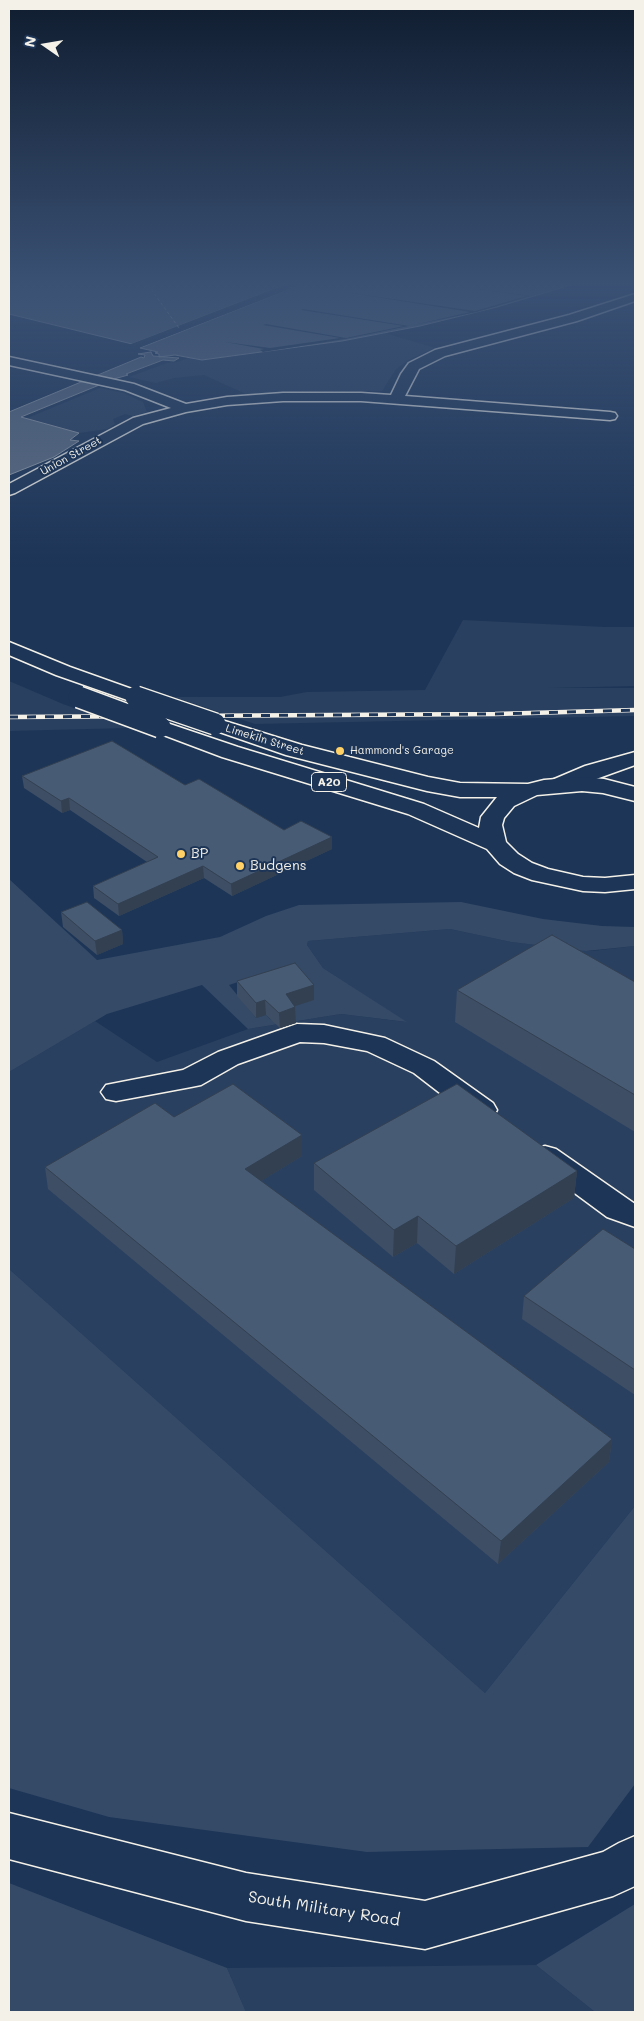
<!DOCTYPE html>
<style>
body{margin:0}
#map{position:relative;width:644px;height:2021px;overflow:hidden;background:#1d3557;font-family:Mali,sans-serif}
canvas{display:block}
.frame{position:absolute;inset:0;border:10px solid #f4f1e8;pointer-events:none}
.north{position:absolute;left:20px;top:20px;width:50px;height:50px;-webkit-text-stroke:4px #1d3557;paint-order:stroke;rotate:283deg;font-size:14px;font-weight:700;line-height:20px;text-align:center;color:#f4f1e8}
.north::after{content:'';display:block;margin:auto;width:18px;height:22px;background:#f4f1e8;clip-path:polygon(50% 0,100% 100%,50% 72%,0 100%)}
</style>
<div id="map">
<canvas width="644" height="2021"></canvas>
<div class="frame"></div>
<div class="north">N</div>
</div>
<script>
const ctx = document.querySelector('canvas').getContext('2d');
ctx.lineJoin = 'round';
function paint(path, color) {
  ctx.fillStyle = color;
  ctx.fill(path, 'evenodd');
}
function toPath(rows) {
  const path = new Path2D();
  for (const r of rows) {
    path.moveTo(r[0], r[1]);
    for (let i = 2; i < r.length; i += 2) path.lineTo(r[i], r[i + 1]);
  }
  return path;
}
function stroke(path, color, width, dash) {
  ctx.strokeStyle = color;
  ctx.lineWidth = width;
  ctx.lineCap = dash ? 'butt' : 'round';
  ctx.setLineDash(dash || []);
  ctx.stroke(path);
}
function write(font, color, halo, rows, align = 'center') {
  ctx.font = font + ' Mali,sans-serif';
  ctx.lineWidth = 4;
  ctx.setLineDash([]);
  ctx.textBaseline = 'middle';
  ctx.strokeStyle = halo;
  ctx.fillStyle = color;
  for (const [text, x, y, turn = 0] of rows) {
    ctx.save();
    ctx.translate(x, y);
    ctx.rotate((+turn || 0) * Math.PI / 180);
    ctx.textAlign = isNaN(turn) ? turn : align;
    if (halo) ctx.strokeText(text, 0, 0);
    ctx.fillText(text, 0, 0);
    ctx.restore();
  }
}
paint(toPath([
 [385,333,435,348,410,359,396,369,382,391,294,392,248,395,204,375,174,378,156,383,129,377,167,363,177,362,188,358,202,360,342,341],
 [100,388,124,393,143,402,147,412,133,416,125,414,113,419,115,424,107,429,79,433,25,419],
 [463,620,605,627,635,627,635,686,549,688,635,688,635,716,255,724,174,697,280,697,307,692,425,690],
 [9,681,63,704,128,728,9,731],
 [450,929,511,942,591,951,635,946,635,1506,485,1693,9,1269,9,1072,95,1021,157,1062,248,1029,341,1014,406,1022,323,968,307,945,308,941],
 [536,1965,595,2012,246,2012,227,1968]
]), '#2a4060');
paint(toPath([
 [9,879,97,960,220,937,266,916,299,905,461,902,543,919,602,926,635,927,635,946,586,951,511,942,450,929,308,941,307,945,323,968,407,1022,341,1014,248,1029,202,985,107,1014,9,1072],
 [247,979,271,1020,266,1015,256,1018,229,985],
 [9,1269,485,1693,635,1506,635,1784,588,1847,367,1852,109,1817,9,1788],
 [9,1883,227,1968,246,2012,9,2012],
 [635,1904,635,2012,595,2012,536,1965]
]), '#354a67');
const water = toPath([
 [9,285,284,285,132,344,9,314,9,285],
 [300,285,571,285,497,307,420,326,342,341,202,360,175,355,159,357,159,354,155,353,158,352,140,348,300,285],
 [151,352,153,356,179,358,174,361,163,360,126,374,128,375,114,379,21,417,79,433,70,440,79,441,54,457,9,475,9,412,141,357,144,358,145,355,138,354,151,352]
]);
paint(water, '#5e6d82');
stroke(water, '#9aa2ab', 1);
paint(toPath([
 [284,285,286,285,285,287,132,347,126,346],
 [293,285,300,285,138,348,139,346],
 [450,285,531,296,567,285,477,312,345,339,263,352,260,350,264,349,225,342,270,348,340,338,263,325,266,324,346,338,404,326,301,310,303,309,409,326,470,312,344,292,345,292,475,311,527,296]
]), '#1d3557');
stroke(toPath([
 [148,285,179,328]
]), '#c0c3c4', 1, [3, 2.5]);
const minor = toPath([
 [635,294,635,301,577,321,445,356,419,369,405,396,610,412,615,413,617,416,615,419,610,420,361,401,283,401,227,405,186,412,143,424,15,493,9,495,9,484,133,418,171,408,125,390,9,365,9,357,134,384,186,404,227,397,283,393,361,393,391,395,401,374,409,363,435,350,569,315,635,294],
 [635,752,635,765,560,792,552,790,549,785,552,780,585,766,635,752],
 [297,1024,324,1025,385,1038,434,1061,493,1103,497,1110,493,1117,482,1120,471,1117,414,1073,367,1051,324,1043,300,1042,238,1064,201,1085,191,1087,116,1101,106,1099,101,1092,106,1085,183,1070,218,1052,297,1024],
 [545,1146,556,1149,635,1204,635,1227,607,1217,534,1163,530,1156,534,1149,545,1146],
 [9,1813,246,1873,425,1901,603,1852,619,1843,635,1836,635,1886,613,1896,425,1949,246,1921,9,1859,9,1813]
]);
const highway = toPath([
 [9,642,70,667,143,693,146,697,143,701,136,703,56,675,9,655,9,642],
 [215,718,302,745,428,777,460,783,528,784,544,780,582,777,604,779,635,787,635,801,603,793,582,791,537,795,514,806,504,818,502,825,506,842,518,854,532,863,548,869,583,877,605,878,635,875,635,889,605,892,583,891,532,880,514,873,500,864,487,849,408,814,222,757,153,731,149,727,153,723,160,721,167,723,238,747,424,804,479,828,481,817,497,797,460,797,427,791,286,755,208,728,204,724,208,720,215,718]
]);
stroke(minor, '#f4f1e8', 3);
stroke(highway, '#f4f1e8', 3);
paint(minor, '#1d3557');
paint(highway, '#1d3557');
const rail = toPath([
 [9,717,495,714,635,710]
]);
stroke(rail, '#f4f1e8', 4.5);
stroke(rail, '#1d3557', 3, [9]);
const highwayBridge = toPath([
 [79,697,160,727],
 [136,697,215,724]
]);
stroke(highwayBridge, '#f4f1e8', 24, []);
stroke(highwayBridge, '#1d3557', 21);
paint(toPath([
 [22,776,185,785,284,830,332,849,232,896,204,878,119,916,94,898,93,886,147,862,70,810,62,813,24,788],
 [61,912,122,930,123,944,97,955,63,927],
 [237,981,314,1000,294,1006,295,1007,296,1023,280,1028,266,1015,256,1018,237,996],
 [635,982,635,1132,455,1022,457,990],
 [174,1117,302,1156,261,1181,612,1439,609,1462,498,1564,48,1189,45,1167],
 [314,1163,577,1171,574,1198,454,1274,417,1243,393,1257,314,1190],
 [635,1249,635,1395,522,1319,524,1296]
]), '#3e4e64');
paint(toPath([
 [69,798,70,810,62,813,61,801],
 [332,837,332,849,232,896,231,884],
 [203,866,204,878,119,916,118,904],
 [122,930,123,944,97,955,95,941],
 [314,985,314,1000,286,1009,286,994],
 [265,1000,266,1015,256,1018,256,1003],
 [295,1007,296,1023,280,1028,279,1013],
 [302,1135,302,1156,245,1191,245,1169],
 [577,1171,574,1198,454,1274,456,1246],
 [418,1216,417,1243,393,1257,394,1230],
 [612,1439,609,1462,498,1564,501,1541]
]), '#324051');
const building = toPath([
 [112,741,185,785,199,779,284,830,301,821,332,837,231,884,203,866,118,904,93,886,158,857,69,798,61,801,22,776,112,741],
 [87,902,122,930,95,941,61,912,87,902],
 [552,935,635,982,635,1095,457,990,552,935],
 [295,963,314,985,286,994,295,1007,279,1013,265,1000,256,1003,237,981,295,963],
 [233,1084,302,1135,245,1169,612,1439,501,1541,45,1167,155,1103,174,1117,233,1084],
 [457,1084,577,1171,456,1246,418,1216,394,1230,314,1163,457,1084],
 [603,1229,635,1249,635,1370,524,1296,603,1229]
]);
paint(building, '#485b74');
stroke(building, '#324051', 1);
const sky = ctx.createLinearGradient(0, 0, 0, 568);
sky.addColorStop(0, '#101d30');
sky.addColorStop(0.5, '#3a5174');
sky.addColorStop(1, '#3a517400');
ctx.fillStyle = sky;
ctx.fillRect(0, 0, 644, 568);
for (const [x, y, r, color] of [
 [340,751,5,"#ffd166"],
 [181,854,5,"#ffd166"],
 [240,866,5,"#ffd166"]
]) {
  const dot = new Path2D();
  dot.arc(x, y, r, 0, 2 * Math.PI);
  ctx.fillStyle = color;
  ctx.fill(dot);
  stroke(dot, '#1d3557', 2);
}
write('11px', '#f4f1e8', '#1d3557', [
 ["Union Street",71,456,-29],
 ["Limekiln Street",265,740,17]
]);
write('11px', '#f4f1e8', '#1d3557', [
 ["Hammond's Garage",350,751]
], 'left');
for (const [x, y, w] of [
 [329,782,35]
]) {
  const box = new Path2D();
  box.roundRect(x - w / 2, y - 9.5, w, 19, 4);
  ctx.fillStyle = '#1d3557';
  ctx.fill(box);
  stroke(box, '#f4f1e8', 1);
}
write('bold 12px', '#f4f1e8', null, [
 ["A20",329,782]
]);
write('14px', '#f4f1e8', '#1d3557', [
 ["BP",191,854],
 ["Budgens",250,866]
], 'left');
write('16px', '#f4f1e8', '#1d3557', [
 ["South Military Road",324,1909,9]
]);
</script>
